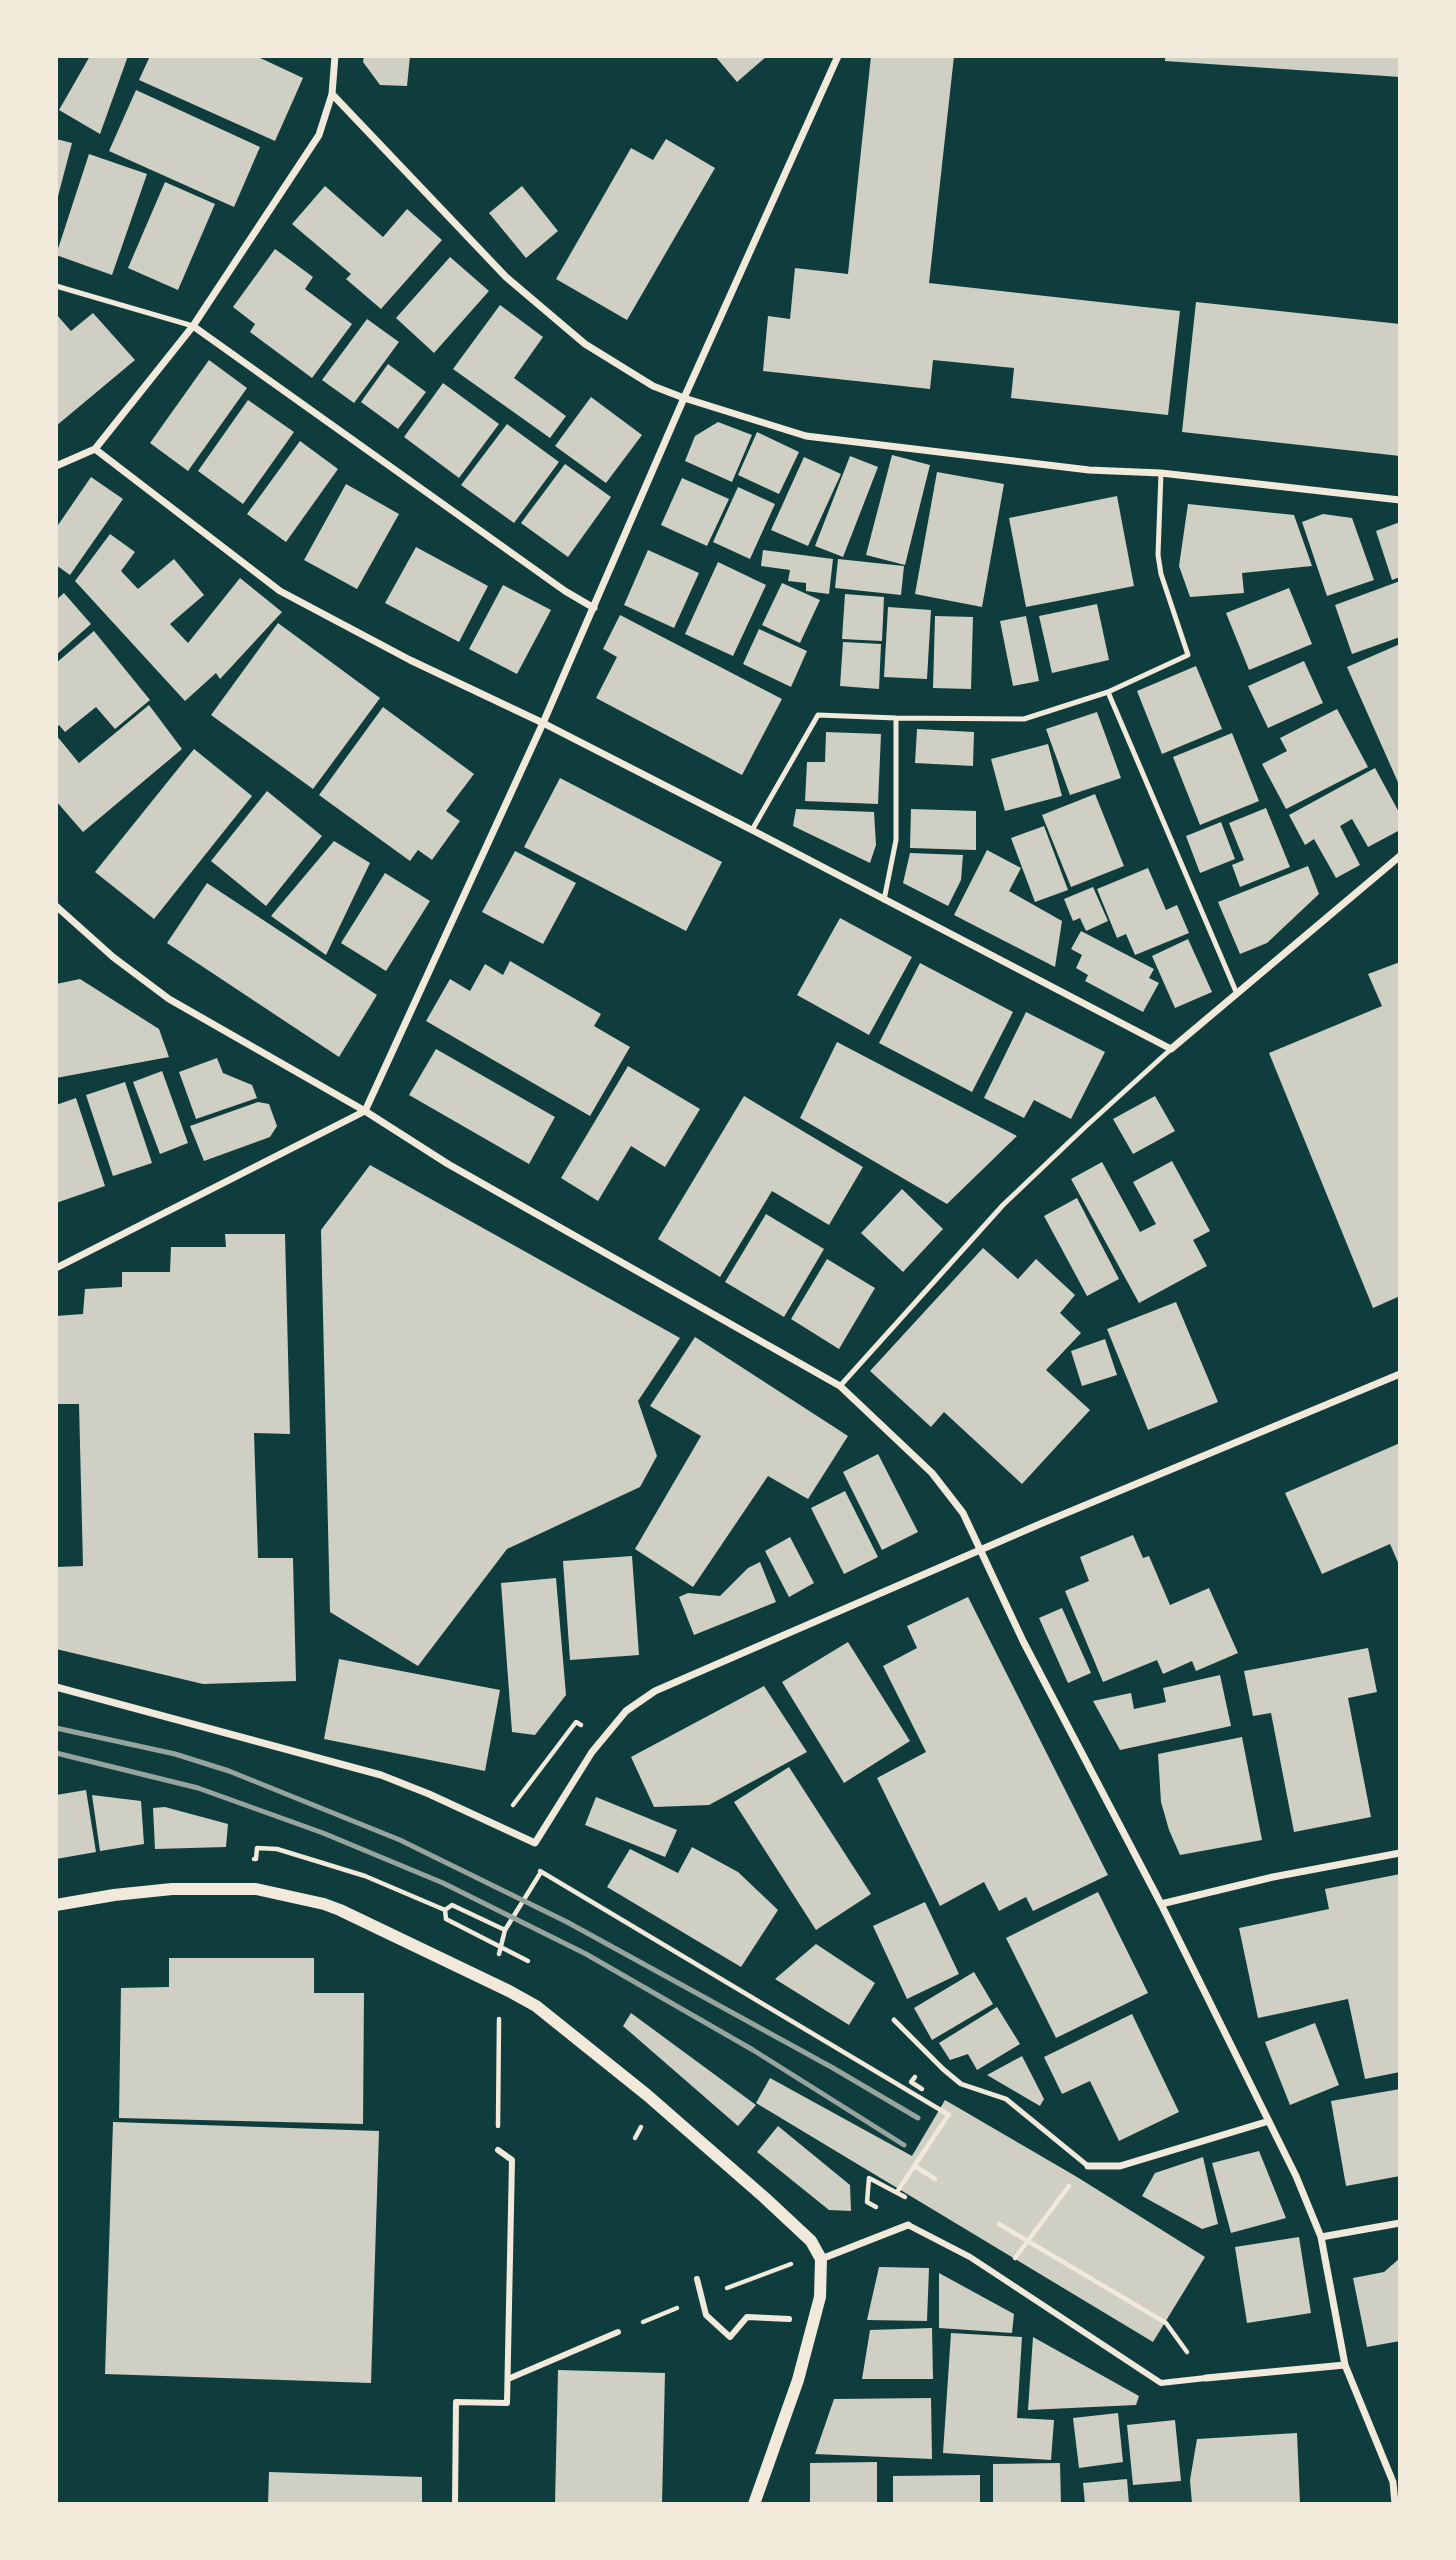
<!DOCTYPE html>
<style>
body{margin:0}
#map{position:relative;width:1456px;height:2560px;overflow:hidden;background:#0f3d3e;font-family:Lato,sans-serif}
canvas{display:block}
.frame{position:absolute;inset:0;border:58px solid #f1e9da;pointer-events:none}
</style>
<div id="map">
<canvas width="1456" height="2560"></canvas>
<div class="frame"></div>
</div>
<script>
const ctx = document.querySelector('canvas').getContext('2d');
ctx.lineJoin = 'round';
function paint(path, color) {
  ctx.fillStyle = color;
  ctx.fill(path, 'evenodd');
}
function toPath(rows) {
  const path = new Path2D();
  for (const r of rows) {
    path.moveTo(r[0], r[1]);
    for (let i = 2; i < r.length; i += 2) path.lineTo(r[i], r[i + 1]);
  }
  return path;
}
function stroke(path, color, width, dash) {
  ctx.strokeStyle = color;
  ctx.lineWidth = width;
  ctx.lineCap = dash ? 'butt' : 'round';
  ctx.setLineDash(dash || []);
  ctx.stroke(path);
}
paint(toPath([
 [90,56,128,56,100,134,59,110],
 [150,56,256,56,303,78,275,141,139,80],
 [364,56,410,56,407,86,380,85,363,62],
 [715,56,767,56,737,82],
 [871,56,954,56,929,283,1180,311,1168,415,1011,398,1014,368,933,360,930,389,763,371,768,316,790,319,795,268,848,274],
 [1165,56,1400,56,1400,77,1165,61],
 [136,90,260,147,234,207,109,151],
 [56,139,72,143,57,200,56,200],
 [666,139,715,168,627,320,556,279,631,148,653,160],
 [89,154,147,174,112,275,56,255],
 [165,182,215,204,178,290,128,268],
 [325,186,383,237,407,209,442,240,381,309,346,279,351,274,292,224],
 [522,186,558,231,526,258,489,213],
 [275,249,313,277,305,289,352,324,312,378,250,332,255,324,233,307],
 [450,257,489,291,434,353,396,318],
 [1196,302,1400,324,1400,456,1182,432],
 [500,305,543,337,514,378,566,416,550,438,453,369],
 [93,313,135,360,56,426,56,314,71,331],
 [367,319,399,342,354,403,322,380],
 [209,360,247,388,188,471,150,443],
 [388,364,426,392,398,429,361,402],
 [443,383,499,424,459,478,404,437],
 [591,397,642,435,606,483,555,446],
 [248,400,294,432,243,504,198,471],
 [718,422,752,435,732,482,685,461,695,436],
 [507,424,559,462,514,523,461,485],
 [757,432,799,452,779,494,738,475],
 [300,441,338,469,286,542,247,514],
 [892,455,930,465,905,565,866,555],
 [850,456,878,467,843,557,815,546],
 [804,457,841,474,808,546,771,530],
 [565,464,611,497,568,557,521,523],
 [937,472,1004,484,982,607,915,594],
 [91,477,123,499,70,575,56,565,56,528],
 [682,478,729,499,707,546,661,525],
 [346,484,399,514,357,589,304,560],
 [738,487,775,504,750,559,713,542],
 [1117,496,1134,586,1026,607,1009,518],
 [1188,504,1294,515,1312,566,1242,573,1244,593,1190,597,1179,566],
 [1323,514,1352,518,1374,580,1327,596,1302,522],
 [1400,522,1400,577,1392,580,1376,531],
 [110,534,135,552,121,571,138,589,174,559,204,595,170,624,188,643,240,578,282,612,220,679,216,673,185,701,75,581],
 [416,547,488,586,459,642,385,603],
 [648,550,699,573,674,628,624,605],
 [763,550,833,559,829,594,806,591,806,583,788,581,790,570,761,566],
 [838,559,904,566,901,595,835,588],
 [718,562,766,585,733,656,685,634],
 [1400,581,1400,637,1352,654,1335,605],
 [782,583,820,600,800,643,762,625],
 [503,585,551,610,517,674,469,649],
 [1289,588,1312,644,1249,670,1226,613],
 [64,593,91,624,56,655,56,600],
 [845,594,884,597,882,641,842,639],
 [1097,604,1109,660,1052,673,1039,616],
 [888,607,931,610,927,679,884,677],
 [620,615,782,699,742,775,596,698,617,657,603,649],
 [935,616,973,617,971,689,933,688],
 [1026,616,1039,681,1013,686,1000,621],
 [278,623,380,698,313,789,211,715],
 [759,629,807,651,791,687,743,664],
 [94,631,150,700,115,729,96,707,65,732,59,725,56,728,56,663],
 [843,642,881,644,879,689,840,686],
 [1400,644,1400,787,1347,667],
 [1304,661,1323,703,1268,728,1248,686],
 [1196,666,1222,729,1162,754,1137,691],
 [149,705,182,749,83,832,56,801,56,735,79,763],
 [383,707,474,774,446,811,460,821,432,860,418,850,410,861,319,795],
 [1337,709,1368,767,1286,809,1262,764,1287,751,1280,738],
 [1097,712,1121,778,1070,795,1046,729],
 [917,729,974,732,973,766,915,763],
 [826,732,881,734,878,804,805,801,807,762,825,762],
 [1232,733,1259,801,1200,825,1173,757],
 [1048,744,1062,796,1005,811,991,759],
 [194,749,252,796,154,919,95,872],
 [1375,768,1400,814,1400,830,1368,847,1352,819,1340,826,1360,865,1336,878,1314,839,1305,845,1289,815],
 [560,778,722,862,686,931,524,847],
 [267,791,322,836,266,906,211,861],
 [1095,794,1124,866,1071,887,1042,815],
 [1266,808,1290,867,1240,887,1232,865,1244,860,1229,823],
 [796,809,874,812,876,845,870,863,793,826],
 [911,809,976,811,976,850,910,848],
 [1221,822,1235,859,1200,873,1186,836],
 [1044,826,1068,890,1035,902,1011,838],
 [334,841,370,863,326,955,271,916],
 [987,850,1021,868,1009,891,1062,921,1055,967,954,915],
 [515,851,576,883,543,944,482,912],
 [910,853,963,855,961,880,948,906,903,883],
 [1308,866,1319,894,1267,943,1240,954,1218,902],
 [1148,868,1166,910,1177,905,1189,933,1135,955,1126,934,1117,938,1097,889],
 [385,873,430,901,386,971,341,943],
 [207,883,377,995,339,1057,167,943],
 [1093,887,1108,921,1086,931,1080,918,1073,921,1064,899],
 [840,918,912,957,869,1035,797,995],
 [1081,931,1154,969,1149,978,1159,983,1143,1012,1085,981,1088,975,1076,968,1082,955,1071,949],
 [1188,939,1212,992,1175,1008,1152,956],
 [510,961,601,1014,594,1026,630,1047,590,1116,426,1021,450,979,470,991,485,964,503,975],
 [1400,962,1400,1296,1373,1308,1269,1053,1382,1006,1368,974],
 [920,963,1013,1012,972,1092,879,1043],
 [80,979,159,1029,169,1057,56,1078,56,984],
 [1026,1012,1105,1052,1071,1119,1034,1100,1024,1118,984,1098],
 [837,1042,1017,1136,947,1204,800,1118],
 [436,1049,555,1117,529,1164,409,1095],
 [217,1058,223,1073,252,1085,257,1098,196,1119,179,1072],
 [628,1066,700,1109,665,1167,631,1146,598,1201,561,1178],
 [162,1071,188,1143,160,1154,133,1082],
 [125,1082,152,1163,113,1176,86,1095],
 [744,1096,863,1167,829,1225,772,1191,720,1277,658,1239],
 [1155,1096,1175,1131,1133,1154,1113,1119],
 [76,1098,105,1186,56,1203,56,1105],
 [258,1102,269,1104,277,1126,270,1137,204,1161,190,1126],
 [1172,1161,1210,1231,1193,1240,1207,1266,1139,1303,1071,1179,1102,1162,1140,1232,1156,1224,1133,1182],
 [370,1165,680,1338,638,1401,657,1456,640,1487,507,1549,418,1666,330,1612,321,1230],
 [902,1189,943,1229,903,1272,861,1233],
 [1077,1198,1119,1279,1087,1296,1044,1216],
 [766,1214,824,1249,784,1317,725,1282],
 [225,1234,285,1234,290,1434,254,1433,258,1558,293,1558,296,1681,203,1684,56,1649,56,1567,83,1566,79,1404,56,1404,56,1316,83,1314,85,1289,122,1287,122,1272,170,1272,171,1247,226,1247],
 [983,1248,1018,1279,1036,1259,1075,1295,1060,1313,1081,1333,1046,1370,1090,1410,1022,1484,944,1412,931,1427,870,1371],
 [827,1259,875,1288,839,1349,791,1319],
 [1176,1302,1218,1402,1148,1430,1107,1329],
 [695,1337,848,1436,808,1499,768,1476,693,1587,635,1549,701,1436,650,1406],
 [1105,1339,1117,1375,1082,1386,1071,1351],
 [1400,1443,1400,1567,1390,1544,1322,1574,1285,1493],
 [878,1454,918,1532,882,1550,843,1472],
 [845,1491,878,1557,844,1574,811,1508],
 [1133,1535,1143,1558,1149,1556,1170,1605,1209,1588,1238,1653,1196,1671,1192,1661,1163,1674,1157,1660,1103,1682,1065,1591,1089,1581,1080,1557],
 [790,1537,814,1583,789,1597,765,1551],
 [632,1556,639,1655,570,1660,563,1561],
 [760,1562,776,1602,694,1635,679,1597,688,1593,720,1596,748,1568],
 [556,1578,566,1695,535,1735,512,1732,501,1583],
 [968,1597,1108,1875,1033,1911,1026,1897,999,1911,984,1882,940,1906,877,1778,926,1752,883,1666,917,1648,907,1626],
 [1062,1608,1091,1673,1068,1683,1039,1618],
 [848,1642,910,1741,844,1783,782,1682],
 [1368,1648,1377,1692,1348,1698,1371,1817,1294,1832,1271,1713,1253,1716,1244,1671],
 [339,1659,500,1690,485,1771,324,1739],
 [1220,1675,1231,1726,1120,1750,1093,1701,1131,1693,1134,1709,1166,1702,1163,1688],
 [764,1686,807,1752,709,1805,654,1807,631,1757],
 [1242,1737,1262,1840,1180,1855,1169,1830,1161,1802,1158,1754],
 [789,1767,871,1894,816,1930,734,1802],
 [86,1790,96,1852,56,1859,56,1795],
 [92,1795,141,1801,144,1844,100,1851],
 [596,1797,677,1830,665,1857,585,1825],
 [165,1807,228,1824,226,1847,155,1849,153,1808],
 [692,1847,738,1872,778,1910,741,1967,607,1887,630,1849,678,1873],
 [1400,1874,1400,2072,1365,2079,1348,1999,1258,2018,1239,1928,1329,1909,1325,1889],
 [1098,1892,1148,1993,1056,2038,1006,1938],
 [925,1902,959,1974,907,1999,873,1926],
 [816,1944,875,1983,849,2025,775,1979],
 [169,1958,314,1958,314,1993,364,1993,363,2124,119,2118,121,1988,169,1987],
 [974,1972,993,2004,932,2040,914,2008],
 [997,2007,1020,2044,977,2070,968,2054,950,2060,939,2043],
 [631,2013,756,2105,738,2126,623,2026],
 [1132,2014,1179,2112,1119,2141,1090,2081,1062,2094,1044,2057],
 [1315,2023,1339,2085,1290,2105,1265,2042],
 [1022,2056,1044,2099,1040,2106,987,2075],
 [770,2078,912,2156,945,2100,1077,2177,1205,2257,1153,2342,756,2103],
 [1400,2089,1400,2176,1346,2186,1331,2101],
 [113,2122,379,2131,371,2383,105,2374],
 [778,2126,850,2185,851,2211,829,2210,757,2152],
 [1259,2151,1286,2218,1231,2233,1212,2163],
 [1203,2157,1218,2224,1202,2229,1142,2196,1155,2173],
 [1299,2237,1311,2313,1247,2323,1235,2247],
 [1400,2258,1400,2341,1367,2347,1353,2278,1384,2272],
 [879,2267,929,2268,927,2321,867,2320],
 [939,2273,1014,2314,1012,2333,939,2328],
 [932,2328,933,2379,862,2379,870,2330],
 [951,2333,1022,2337,1017,2418,1054,2420,1051,2460,943,2453],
 [1033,2337,1139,2396,1136,2405,1028,2410],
 [558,2370,665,2373,662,2504,555,2504],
 [931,2398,932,2459,815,2454,834,2399],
 [1118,2413,1123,2462,1079,2468,1073,2418],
 [1175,2420,1181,2481,1133,2485,1127,2425],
 [1297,2433,1300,2504,1192,2504,1190,2480,1197,2439],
 [877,2462,877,2504,810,2504,810,2463],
 [1060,2463,1061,2504,993,2504,993,2464],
 [269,2472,422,2477,422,2504,268,2504],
 [980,2475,980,2504,893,2504,893,2476],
 [1127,2479,1129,2504,1085,2504,1083,2483]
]), '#cfcfc3');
stroke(toPath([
 [513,1805,576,1722,581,1725],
 [254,1859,256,1859,257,1848,277,1849,365,1876,445,1910],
 [540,1871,949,2115],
 [505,1930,452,1905,445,1910,446,1919,528,1961],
 [499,1954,505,1930,541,1872],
 [915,2077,911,2082,922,2089],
 [498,2126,499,2019],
 [635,2138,641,2127],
 [915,2166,935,2179],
 [897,2192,949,2114],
 [876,2207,867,2202,869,2178,905,2197],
 [999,2224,1166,2323,1187,2352],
 [1015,2258,1069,2186],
 [727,2288,791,2264],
 [643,2322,677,2308]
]), '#f1e9da', 4.5);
stroke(toPath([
 [56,286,193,326],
 [1108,692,1237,994],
 [752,830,818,715,896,718,1024,719,1108,692,1188,655,1161,574,1158,555,1161,473],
 [884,900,896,840,896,718],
 [840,1386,1003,1205,1085,1127,1171,1049],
 [894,2020,943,2069,961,2084,1006,2099,1088,2166]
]), '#f1e9da', 5);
stroke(toPath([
 [908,2225,970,2257,1161,2383,1206,2378],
 [697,2279,706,2315,730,2337,747,2317,789,2319],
 [508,2379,618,2332],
 [455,2504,456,2402,507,2403,512,2160,498,2150]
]), '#f1e9da', 6);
stroke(toPath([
 [332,94,506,277,585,344,653,386,684,398,806,436,1089,470,1161,473,1400,500],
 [193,326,565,591,594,608],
 [95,449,280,591,410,660,543,723,752,830,1171,1049,1400,856],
 [56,466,95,449,193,326,319,135,332,94,335,56],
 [56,906,113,957,169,999,365,1111,448,1164,840,1386,932,1473,963,1513,1023,1641,1161,1904,1296,2176,1321,2237,1345,2365,1393,2482,1395,2504],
 [56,1268,365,1111,543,723,684,398,838,56],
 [56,1687,381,1775,429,1794,535,1843,592,1752,626,1711,655,1691,1040,1524,1400,1374],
 [1161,1904,1273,1877,1400,1853],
 [1088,2166,1120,2166,1269,2121],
 [1321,2237,1400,2223],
 [821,2259,908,2225],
 [1206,2378,1345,2365]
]), '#f1e9da', 7);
stroke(toPath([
 [56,1905,114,1895,172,1889,256,1889,324,1904,340,1910,509,1991,536,2006,647,2095,765,2198,811,2241,821,2259,820,2297,798,2380,754,2504]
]), '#f1e9da', 12);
stroke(toPath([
 [56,1728,175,1754,229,1771,400,1840,567,1922,833,2068,918,2118],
 [56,1753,198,1788,323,1833,443,1883,586,1954,753,2050,904,2145]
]), '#97a49c', 5);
</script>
